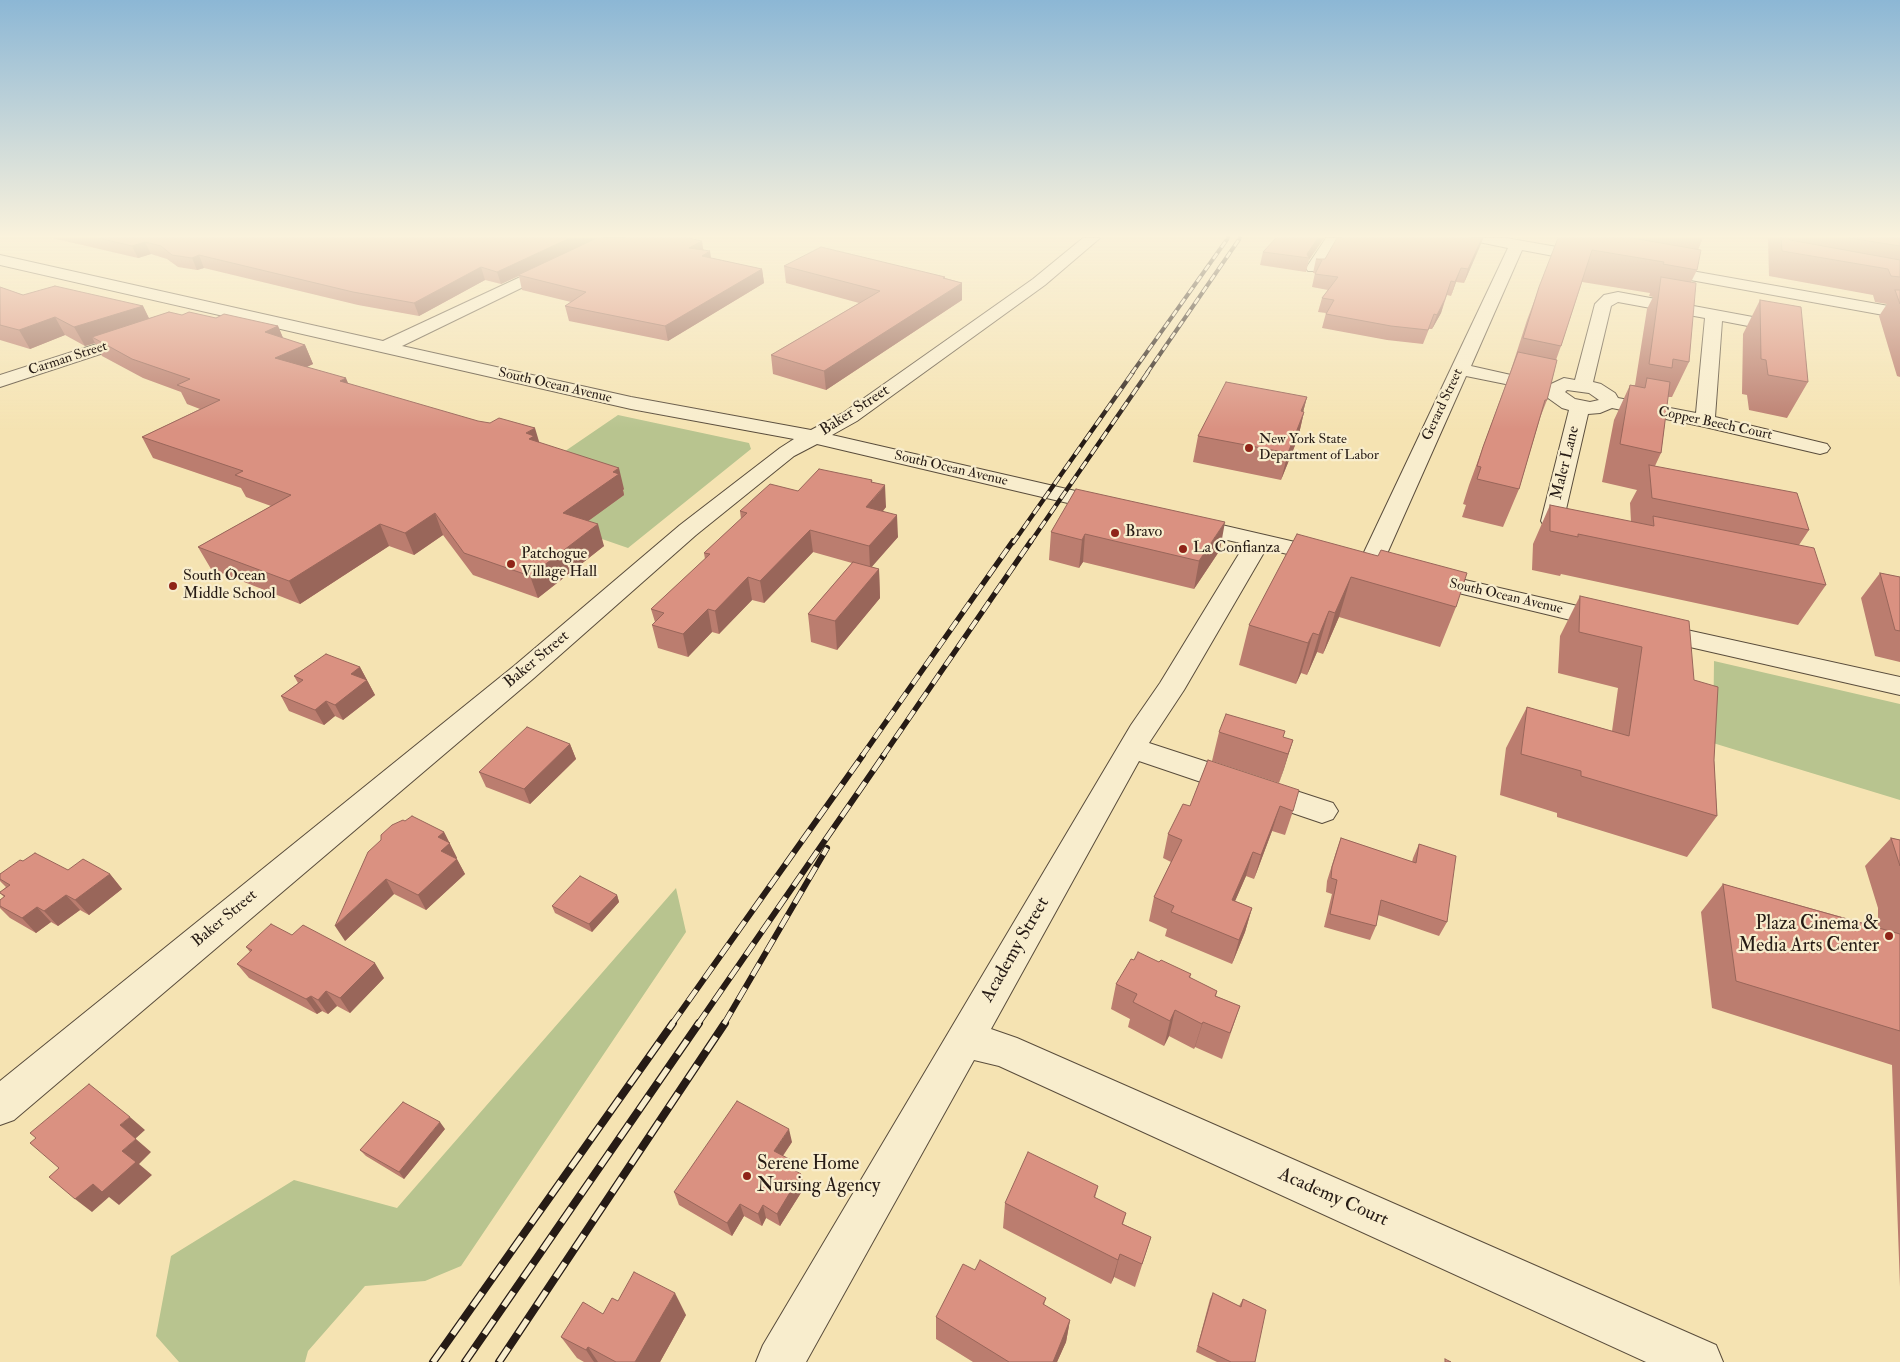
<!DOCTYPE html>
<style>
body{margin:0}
canvas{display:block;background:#f5e3b2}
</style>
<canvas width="1900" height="1362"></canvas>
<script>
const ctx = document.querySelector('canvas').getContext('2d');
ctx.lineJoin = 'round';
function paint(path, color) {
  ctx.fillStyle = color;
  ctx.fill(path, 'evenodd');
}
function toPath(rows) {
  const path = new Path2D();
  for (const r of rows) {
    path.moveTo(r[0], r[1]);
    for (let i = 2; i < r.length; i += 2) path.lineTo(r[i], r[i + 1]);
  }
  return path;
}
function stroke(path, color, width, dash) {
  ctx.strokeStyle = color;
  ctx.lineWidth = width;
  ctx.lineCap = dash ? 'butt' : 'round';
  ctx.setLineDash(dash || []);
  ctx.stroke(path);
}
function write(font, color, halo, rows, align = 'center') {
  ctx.font = font + ' "IM FELL Double Pica",serif';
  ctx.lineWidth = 4.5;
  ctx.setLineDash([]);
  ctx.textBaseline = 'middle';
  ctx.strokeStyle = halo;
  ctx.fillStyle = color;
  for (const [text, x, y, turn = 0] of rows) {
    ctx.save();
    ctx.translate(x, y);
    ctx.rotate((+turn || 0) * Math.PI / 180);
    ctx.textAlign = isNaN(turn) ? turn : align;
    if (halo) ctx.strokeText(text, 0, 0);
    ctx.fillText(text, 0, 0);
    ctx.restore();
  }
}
paint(toPath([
 [618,415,749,443,751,449,628,548,492,501],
 [1714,661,1900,704,1900,800,1713,743],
 [676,888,686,932,461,1266,425,1281,365,1286,308,1351,305,1362,179,1362,156,1336,171,1256,294,1180,397,1208]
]), '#b8c48f');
const minor = toPath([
 [604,238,624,238,402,346,631,397,811,430,843,413,1033,279,1083,238,1100,238,1045,285,857,421,832,435,1106,498,1114,500,1117,505,1114,510,1106,512,817,444,794,456,696,535,534,678,14,1120,0,1125,0,1081,514,666,680,525,780,448,794,439,631,409,0,265,0,255,383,341,604,238],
 [1326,238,1341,238,1320,271,1308,271,1306,268,1326,238],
 [1472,238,1506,238,1591,253,1599,258,1591,263,1522,250,1471,366,1551,384,1564,378,1575,380,1595,304,1604,295,1618,292,1769,320,1785,317,1791,318,1794,322,1791,326,1769,330,1722,321,1715,417,1827,444,1830,448,1827,452,1820,454,1705,427,1612,408,1600,413,1588,414,1564,518,1580,527,1584,532,1580,537,1572,539,1544,526,1541,521,1569,410,1562,408,1548,398,1545,392,1466,376,1382,565,1379,570,1370,572,1361,570,1358,565,1508,248,1474,241,1472,238],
 [1618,302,1705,318,1696,413,1618,398,1615,393,1601,384,1593,382,1611,306,1618,302],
 [1567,390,1589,393,1599,400,1590,402,1575,399,1565,392,1567,390],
 [1658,265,1900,308,1900,318,1652,273,1650,270,1658,265],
 [134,332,140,333,143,337,140,341,0,387,0,375,134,332],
 [1187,517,1334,551,1338,556,1334,561,1326,563,1266,549,1184,690,1149,743,1333,803,1338,811,1333,819,1322,823,1139,761,991,1029,1017,1038,1716,1345,1723,1362,1646,1362,999,1066,974,1060,806,1362,756,1362,763,1345,1131,725,1160,683,1245,544,1179,529,1175,524,1179,519,1187,517],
 [1426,571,1608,613,1617,615,1621,621,1617,627,1608,629,1417,583,1414,578,1417,573,1426,571],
 [1655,623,1900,677,1900,695,1646,637,1642,631,1646,625,1655,623]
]);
stroke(minor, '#5a4d3c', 2);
paint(minor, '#f8edcd');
const railFar4 = toPath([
 [1132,373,1228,238],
 [1147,373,1240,238]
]);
const railFar3 = toPath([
 [1013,543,1133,372],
 [1030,543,1148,372]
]);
const railFar2 = toPath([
 [862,756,1013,541],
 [883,756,1031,541]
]);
const railFar1 = toPath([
 [672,1024,863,755],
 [698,1024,884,755],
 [724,1024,827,848]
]);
const rail = toPath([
 [433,1362,673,1023],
 [465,1362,699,1023],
 [499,1362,725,1023]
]);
stroke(railFar4, '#261b15', 4);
stroke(railFar3, '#261b15', 4.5);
stroke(railFar2, '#261b15', 5.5);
stroke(railFar1, '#261b15', 6);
stroke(rail, '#261b15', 8);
stroke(railFar4, '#f8edcd', 2.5, [7]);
stroke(railFar3, '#f8edcd', 3, [9]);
stroke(railFar2, '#f8edcd', 4, [11]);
stroke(railFar1, '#f8edcd', 4.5, [14]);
stroke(rail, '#f8edcd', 5.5, [17]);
paint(toPath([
 [52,238,689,238,704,250,711,258,762,269,764,283,668,341,569,321,565,306,571,302,522,290,519,276,501,284,485,280,419,316,358,305,204,268,197,270,178,267,167,259,151,254,138,258],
 [1276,238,1324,238,1309,260,1306,272,1260,265,1263,252],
 [1337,238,1483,238,1464,283,1456,282,1451,296,1447,295,1441,313,1432,329,1429,329,1423,344,1387,340,1322,328,1326,313,1318,312,1322,298,1328,290,1312,287,1315,273,1313,273,1316,259,1325,259],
 [1558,238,1703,238,1698,250,1697,270,1691,282,1689,362,1672,397,1668,397,1661,453,1655,466,1809,530,1799,545,1826,585,1798,625,1561,574,1560,576,1532,570,1533,544,1550,505,1631,522,1630,503,1637,490,1602,482,1614,420,1630,385,1635,385,1647,309,1653,297,1649,296,1650,293,1582,282,1561,346,1556,360,1547,400,1540,418,1519,489,1503,527,1462,517,1466,505,1463,504,1469,485,1510,373,1527,320],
 [1768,238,1900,238,1900,377,1897,376,1879,316,1887,304,1875,302,1873,295,1769,276],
 [784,266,945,278,962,283,962,300,826,390,773,374,771,355,859,303,786,283],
 [0,287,23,295,143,306,149,318,182,315,216,318,278,326,283,338,305,345,313,364,307,367,349,384,539,443,624,489,623,490,624,495,588,521,604,546,538,598,473,575,443,535,414,555,389,546,300,604,211,569,198,547,271,506,246,497,241,488,153,458,142,437,200,409,187,404,181,392,143,378,102,356,95,343,85,346,65,335,30,349,0,340],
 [1760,300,1808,382,1787,418,1749,410,1747,395,1742,394,1743,334],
 [1307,397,1303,412,1304,412,1298,438,1281,480,1193,462,1198,436],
 [872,480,872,482,886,507,883,511,898,537,871,567,879,569,880,598,837,650,811,642,808,614,852,563,813,552,764,603,752,600,719,634,712,632,688,657,658,648,652,625,655,622,651,609,705,559,704,553,741,519,740,511,798,491],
 [1076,489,1220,550,1194,589,1083,562,1079,568,1049,560,1051,532],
 [1297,534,1456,607,1440,647,1339,617,1323,654,1317,652,1307,675,1301,673,1296,684,1239,665,1249,625],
 [1880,573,1900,577,1900,662,1875,656,1861,598],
 [1580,596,1694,680,1714,760,1717,816,1687,857,1557,817,1557,813,1500,795,1506,748,1527,707,1612,731,1618,688,1558,673,1560,636],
 [360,667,375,695,343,720,335,716,324,725,289,711,281,696,298,683,294,676],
 [1219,732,1293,740,1279,783,1212,761],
 [570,744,576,759,530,804,486,787,479,772],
 [1208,760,1293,811,1285,835,1272,831,1254,879,1246,876,1235,901,1252,908,1245,932,1232,964,1165,936,1167,929,1149,921,1154,897,1171,862,1163,858,1168,834,1190,806],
 [405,821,444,832,457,858,456,858,465,874,426,910,394,894,345,941],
 [1341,838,1412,862,1413,858,1419,844,1447,922,1439,936,1378,915,1376,926,1370,940,1324,927,1332,894,1326,892,1327,881,1336,852],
 [1891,838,1900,840,1900,1287,1892,1065,1712,1008,1701,912,1723,884,1878,927,1878,908,1865,866],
 [23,861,68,870,110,874,122,889,89,915,80,910,58,926,51,922,36,933,10,918,0,908,0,900,4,897,0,893,6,887,0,881,0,874],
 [617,895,619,902,592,932,555,913,552,906],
 [292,935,384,978,350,1013,337,1006,328,1014,322,1011,317,1014,249,978,237,964,250,952,246,947],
 [1134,960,1159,962,1191,974,1190,978,1217,991,1216,996,1240,1006,1222,1059,1195,1047,1194,1049,1169,1036,1164,1046,1128,1027,1130,1019,1111,1009,1116,984],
 [445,1129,404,1179,366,1156,360,1150],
 [792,1142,783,1156,793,1161,795,1171,801,1174,804,1188,780,1226,766,1218,762,1226,744,1216,732,1236,679,1205,674,1192],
 [1098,1186,1095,1198,1126,1213,1123,1224,1151,1237,1135,1287,1114,1277,1111,1284,1003,1228,1005,1203],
 [975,1270,1046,1298,1044,1305,1070,1320,1066,1342,1057,1362,973,1362,936,1339,936,1317],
 [1213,1293,1239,1306,1243,1299,1255,1362,1217,1362,1196,1352,1210,1299],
 [618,1301,686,1315,660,1362,584,1362,577,1358,561,1337,603,1314]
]), '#bb7d6f');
paint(toPath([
 [570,238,599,238,501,284,497,272],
 [1318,238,1324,238,1309,260,1309,258,1307,254],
 [1482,238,1483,238,1481,244,1464,283,1468,269],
 [702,241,704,255,710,251,712,264,689,248],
 [145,242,151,254,138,258,132,246],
 [199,255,204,268,197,270,192,258],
 [481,267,485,280,419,316,414,303],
 [1461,268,1451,296,1455,282],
 [762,269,764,283,668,341,665,326],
 [945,277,945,294,962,283,962,300,826,390,824,371],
 [1445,299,1441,313,1432,329,1437,315],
 [143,306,152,325,92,337,95,343,85,346,74,327],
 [55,317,65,335,30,349,19,330],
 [278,326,286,345,265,332],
 [305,345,313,364,284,377,275,358],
 [346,378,354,398,340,381],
 [1307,397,1301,420,1304,412,1298,438,1281,480,1288,453,1301,411],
 [535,428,541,448,535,460,526,433],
 [619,468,624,489,623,490,624,495,569,535,563,513,613,472],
 [872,480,873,500,885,485,886,507,868,529,866,507,871,482],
 [435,513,443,535,414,555,405,533],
 [897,515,898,537,870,569,869,546],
 [1225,522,1220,550,1194,589,1199,561],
 [380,524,389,546,300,604,289,581],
 [598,524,604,546,538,598,530,576],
 [810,530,813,552,764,603,760,581],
 [1085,534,1083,562,1079,568,1082,540],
 [879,569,880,598,837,650,835,621],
 [748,577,752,600,719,634,715,611],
 [1351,577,1339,617,1323,654,1335,613],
 [708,609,712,632,688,657,683,634],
 [1329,611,1317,652,1307,675,1319,635],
 [1313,633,1301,673,1296,684,1308,643],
 [360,667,375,695,343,720,335,705,351,674],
 [326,701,335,716,324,725,315,710],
 [1293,740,1284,769,1279,783,1288,754],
 [570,744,576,759,530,804,524,789],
 [1280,806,1272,831,1254,879,1261,855],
 [444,832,457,858,449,866,441,851,438,837],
 [1253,852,1246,876,1225,924,1232,900],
 [457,859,465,874,426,910,418,895],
 [110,874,122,889,89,915,75,900],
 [386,879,394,894,345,941,335,926],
 [66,895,80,910,58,926,44,911],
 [617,895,619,902,592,932,589,924],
 [37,907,51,922,36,933,22,918],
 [1252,908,1245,932,1232,964,1239,940],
 [375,963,384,978,350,1013,340,998],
 [326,991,337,1006,328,1014,318,1000],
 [311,996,322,1011,317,1014,306,999],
 [1175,1010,1169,1036,1164,1046,1170,1021],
 [1203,1022,1195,1047,1194,1049,1202,1024],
 [130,1117,145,1130,135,1139,120,1125],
 [440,1122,445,1129,404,1179,399,1172],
 [789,1129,792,1142,777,1164,774,1151],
 [136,1139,151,1152,139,1164,152,1175,119,1205,109,1197,92,1212,75,1199,122,1151],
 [793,1161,796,1174,789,1167],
 [801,1174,804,1188,780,1226,777,1214],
 [740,1204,744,1216,732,1236,727,1223],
 [763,1205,766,1218,762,1226,758,1214],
 [1120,1254,1114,1277,1111,1284,1118,1260],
 [675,1293,686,1315,660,1362,635,1362],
 [1070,1320,1066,1342,1057,1362,1053,1362],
 [588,1347,598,1362,594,1362,586,1350]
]), '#99665a');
const building = toPath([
 [99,238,570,238,497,272,481,267,414,303,353,292,199,255,192,258,172,255,161,246,145,242,132,246,99,238],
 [597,238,689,238,702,241,689,248,710,251,702,256,762,269,665,326,565,306,586,292,518,275,597,238],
 [1276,238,1318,238,1307,254,1309,258,1263,252,1276,238],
 [1337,238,1482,238,1468,269,1461,268,1455,282,1451,281,1445,299,1437,315,1434,314,1428,330,1391,326,1326,314,1334,300,1322,298,1338,277,1315,274,1322,260,1316,259,1325,259,1337,238],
 [1558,238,1632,238,1701,250,1697,270,1663,264,1664,262,1592,250,1561,346,1523,338,1539,287,1558,238],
 [1781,238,1788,238,1790,240,1900,260,1900,277,1891,276,1888,269,1782,251,1781,238],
 [1850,238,1900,238,1900,246,1850,238],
 [821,247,945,277,943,278,962,283,824,371,771,355,880,291,784,266,821,247],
 [1661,277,1696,283,1689,362,1673,359,1672,368,1649,364,1661,277],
 [55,286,143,306,74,327,55,317,19,330,0,325,0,287,23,295,55,286],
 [1895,290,1900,290,1900,304,1895,290],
 [1760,300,1801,307,1808,382,1768,375,1766,360,1761,359,1760,300],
 [169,312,182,315,189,312,216,318,224,314,278,326,265,332,305,345,275,358,346,378,340,381,478,421,490,423,499,418,535,428,526,433,534,436,529,439,619,468,613,472,619,474,563,513,598,524,530,576,464,553,435,513,405,533,380,524,289,581,198,547,291,495,235,475,243,471,142,437,220,400,177,385,190,379,132,359,92,337,169,312],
 [1518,352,1557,360,1547,400,1545,400,1519,489,1477,479,1481,467,1477,466,1483,447,1518,352],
 [1647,378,1670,382,1661,453,1620,444,1630,385,1645,388,1647,378],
 [1226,382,1307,397,1301,411,1304,412,1288,453,1198,436,1226,382],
 [1649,465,1797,493,1809,530,1652,498,1649,465],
 [819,469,872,480,871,482,885,485,866,507,897,515,869,546,810,530,760,581,748,577,715,611,708,609,683,634,652,625,664,613,651,609,710,554,704,553,747,513,740,511,770,484,798,491,819,469],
 [1076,489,1225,522,1199,561,1085,534,1082,540,1051,532,1076,489],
 [1550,505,1654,526,1653,516,1814,548,1826,585,1578,534,1578,537,1550,531,1550,505],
 [1297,534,1378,556,1381,550,1467,573,1456,607,1351,577,1335,613,1329,611,1319,635,1313,633,1308,643,1249,625,1297,534],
 [853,562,879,569,835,621,808,614,853,562],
 [1880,573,1900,577,1900,631,1895,630,1880,573],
 [1580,596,1689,621,1694,680,1718,687,1714,760,1717,816,1581,776,1581,771,1521,754,1527,707,1629,736,1642,647,1579,632,1580,596],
 [326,654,360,667,351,674,367,680,335,705,326,701,315,710,281,696,303,680,294,676,326,654],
 [1226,714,1285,731,1283,737,1293,740,1288,754,1219,732,1226,714],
 [527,727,570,744,524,789,479,772,527,727],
 [1208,760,1299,790,1293,811,1280,806,1261,855,1253,852,1232,900,1252,908,1239,940,1171,912,1174,906,1154,897,1182,840,1168,834,1183,804,1190,806,1208,760],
 [412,816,444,832,438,837,450,843,441,851,457,859,418,895,386,879,335,926,368,852,381,840,381,835,392,825,403,820,405,821,412,816],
 [1341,838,1416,863,1419,844,1456,856,1447,922,1381,900,1376,926,1330,914,1337,880,1331,878,1332,867,1341,838],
 [1891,838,1900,840,1900,866,1891,838],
 [35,853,68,870,83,859,110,874,75,900,66,895,44,911,37,907,22,918,0,906,0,900,5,896,0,893,0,892,10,885,0,879,0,874,20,860,23,861,35,853],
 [580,876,617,895,589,924,552,906,580,876],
 [1723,884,1900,934,1900,1031,1736,981,1723,884],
 [271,924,292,935,303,925,375,963,340,998,326,991,318,1000,311,996,306,999,237,964,252,950,246,947,271,924],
 [1138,952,1159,962,1161,960,1191,974,1189,977,1217,991,1215,996,1240,1006,1230,1033,1203,1022,1202,1024,1175,1010,1170,1021,1133,1002,1137,994,1116,984,1131,959,1134,960,1138,952],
 [89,1084,130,1117,120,1125,136,1139,122,1151,136,1162,102,1192,93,1184,75,1199,49,1177,59,1168,30,1143,36,1138,30,1133,89,1084],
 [737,1101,789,1129,774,1151,793,1161,789,1167,801,1174,777,1214,763,1205,758,1214,740,1204,727,1223,674,1192,737,1101],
 [403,1102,440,1122,399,1172,360,1150,403,1102],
 [1028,1152,1098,1186,1094,1197,1126,1213,1122,1224,1151,1237,1142,1264,1120,1254,1118,1260,1005,1203,1028,1152],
 [980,1260,1046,1298,1043,1304,1070,1320,1053,1362,1009,1362,936,1317,963,1264,975,1270,980,1260],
 [634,1272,675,1293,635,1362,616,1362,588,1347,586,1350,561,1337,583,1302,603,1314,612,1298,618,1301,634,1272],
 [1213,1293,1241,1307,1243,1299,1266,1310,1255,1362,1231,1362,1198,1346,1213,1293],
 [1445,1359,1451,1362,1445,1362,1445,1359]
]);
paint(building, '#da9181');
stroke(building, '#99665a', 1);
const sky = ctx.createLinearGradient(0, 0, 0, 429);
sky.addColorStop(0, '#8cb7d5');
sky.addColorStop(0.55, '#faf2dc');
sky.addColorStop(1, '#faf2dc00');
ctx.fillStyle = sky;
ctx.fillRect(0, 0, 1900, 429);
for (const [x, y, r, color] of [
 [1249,448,5,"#8f2418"],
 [1115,533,5,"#8f2418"],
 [1183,549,5,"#8f2418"],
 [511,564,5,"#8f2418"],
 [173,586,5,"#8f2418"],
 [1889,936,5,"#8f2418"],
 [747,1176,5,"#8f2418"]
]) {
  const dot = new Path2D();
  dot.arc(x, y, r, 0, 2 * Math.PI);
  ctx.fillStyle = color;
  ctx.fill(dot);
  stroke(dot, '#f8edcd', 2);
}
write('14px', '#261b15', '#f8edcd', [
 ["Carman Street",68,359,-18],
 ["South Ocean Avenue",555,386,13],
 ["Gerard Street",1443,405,-65],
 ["Copper Beech Court",1715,424,12],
 ["South Ocean Avenue",951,469,13],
 ["South Ocean Avenue",1506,597,13]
]);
write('14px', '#261b15', '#f8edcd', [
 ["New York State",1259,440],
 ["Department of Labor",1259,456]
], 'left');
write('16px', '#261b15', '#f8edcd', [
 ["Baker Street",855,411,-33],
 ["Maler Lane",1566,463,-76],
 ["Baker Street",537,660,-40],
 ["Baker Street",225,919,-40]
]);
write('16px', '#261b15', '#f8edcd', [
 ["Bravo",1125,533],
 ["La Confianza",1193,549],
 ["Patchogue",521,555],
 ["Village Hall",521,573],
 ["South Ocean",183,577],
 ["Middle School",183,595]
], 'left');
write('19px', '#261b15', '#f8edcd', [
 ["Plaza Cinema &",1879,925],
 ["Media Arts Center",1879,947],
 ["Serene Home",757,1165,"left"],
 ["Nursing Agency",757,1187,"left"]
], 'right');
write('19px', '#261b15', '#f8edcd', [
 ["Academy Street",1016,950,-60],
 ["Academy Court",1333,1198,24]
]);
</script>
